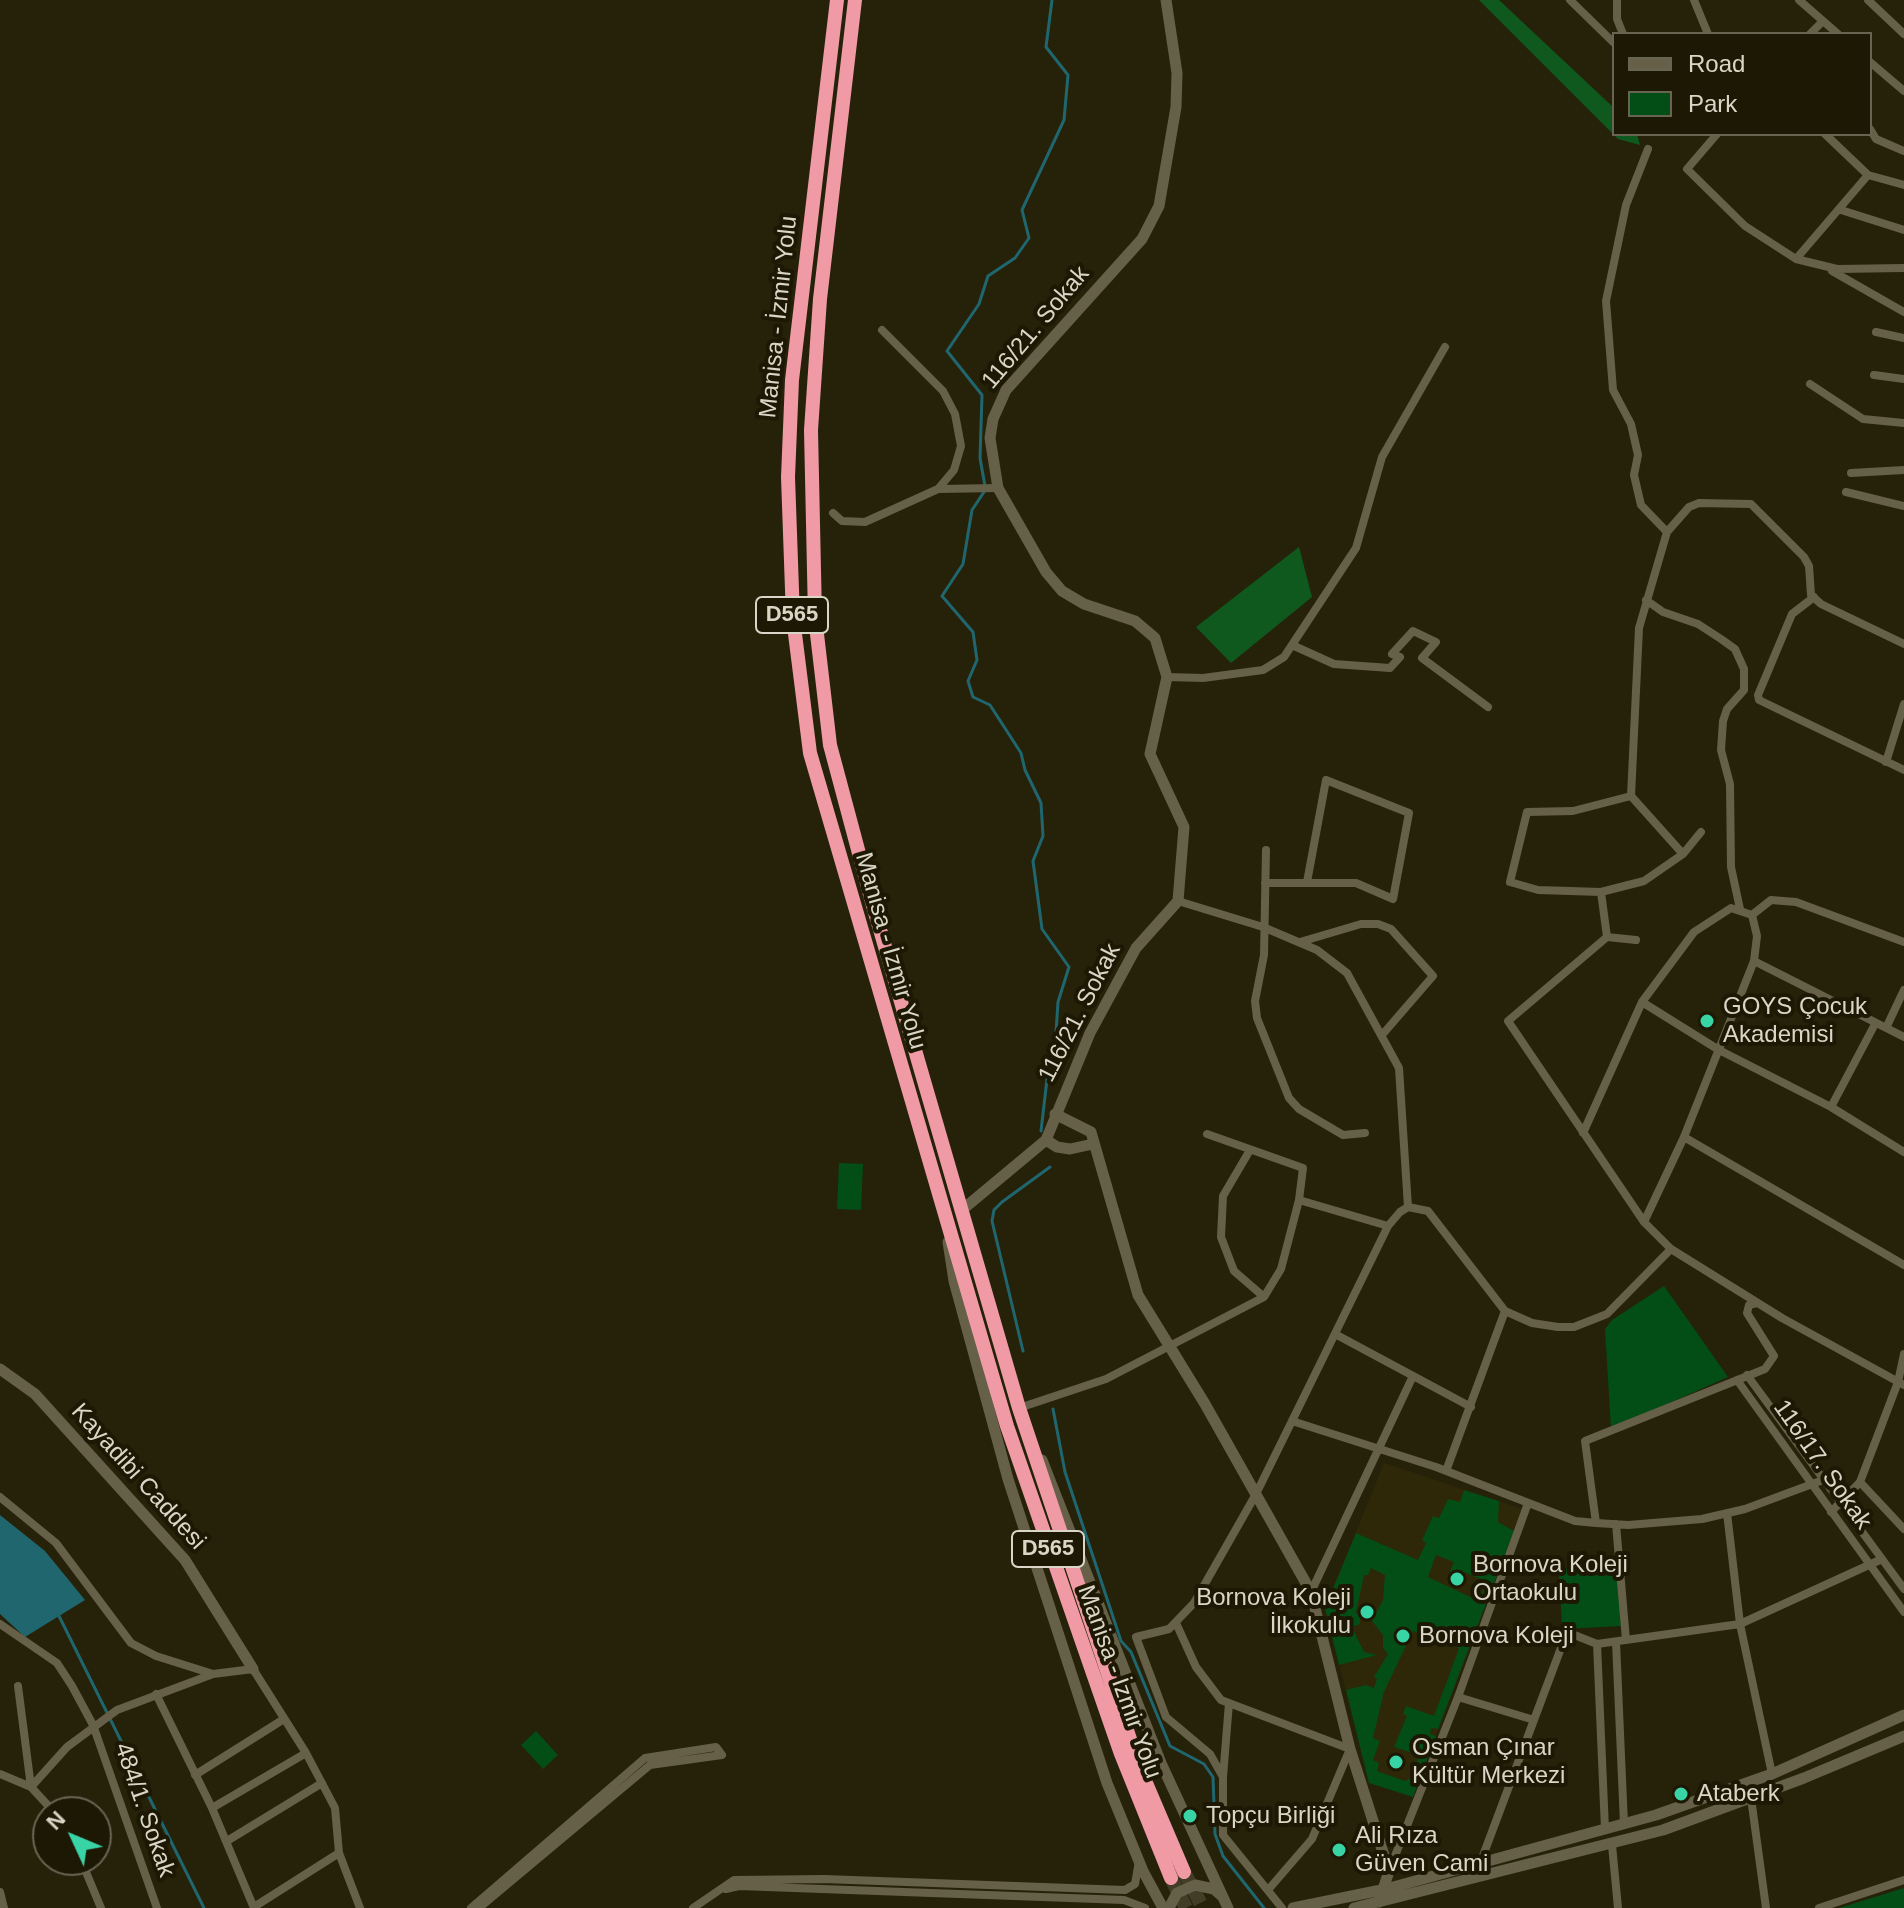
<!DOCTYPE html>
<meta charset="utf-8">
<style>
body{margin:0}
#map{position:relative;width:1904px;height:1908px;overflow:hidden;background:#26220a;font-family:Arial,sans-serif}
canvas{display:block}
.legend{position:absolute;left:1612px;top:32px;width:260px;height:104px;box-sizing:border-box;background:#1d1803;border:2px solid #686452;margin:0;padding:10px 14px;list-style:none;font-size:24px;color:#d9d6c8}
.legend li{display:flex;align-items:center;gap:16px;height:40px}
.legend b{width:40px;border:2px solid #686452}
.north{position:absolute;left:32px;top:1796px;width:80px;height:80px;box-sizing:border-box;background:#1d1803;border:2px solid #686452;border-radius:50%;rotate:314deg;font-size:22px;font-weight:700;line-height:32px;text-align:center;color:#d9d6c8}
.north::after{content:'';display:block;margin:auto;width:28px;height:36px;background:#38d4a6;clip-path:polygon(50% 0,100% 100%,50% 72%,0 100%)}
</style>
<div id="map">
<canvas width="1904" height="1908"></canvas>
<ul class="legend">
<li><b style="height:10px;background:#656047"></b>Road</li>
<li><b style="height:22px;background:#034d16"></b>Park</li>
</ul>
<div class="north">N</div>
</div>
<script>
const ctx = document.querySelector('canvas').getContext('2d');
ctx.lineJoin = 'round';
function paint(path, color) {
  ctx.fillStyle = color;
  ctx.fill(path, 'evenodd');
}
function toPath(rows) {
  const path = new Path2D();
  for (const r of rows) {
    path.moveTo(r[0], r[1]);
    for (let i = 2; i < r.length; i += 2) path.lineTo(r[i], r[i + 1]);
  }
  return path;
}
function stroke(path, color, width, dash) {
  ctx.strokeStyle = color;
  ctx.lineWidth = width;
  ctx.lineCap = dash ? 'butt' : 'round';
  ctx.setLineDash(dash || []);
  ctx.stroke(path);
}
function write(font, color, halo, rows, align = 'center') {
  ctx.font = font + ' Arial,sans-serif';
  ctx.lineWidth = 8;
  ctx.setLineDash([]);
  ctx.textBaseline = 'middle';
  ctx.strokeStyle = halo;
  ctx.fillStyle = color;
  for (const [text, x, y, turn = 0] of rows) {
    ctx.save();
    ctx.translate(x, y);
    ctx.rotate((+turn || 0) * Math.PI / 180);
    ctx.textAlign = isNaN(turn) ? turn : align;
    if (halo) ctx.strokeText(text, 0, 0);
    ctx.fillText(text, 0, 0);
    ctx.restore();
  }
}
paint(toPath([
 [1384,1463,1522,1509,1413,1797,1369,1783,1325,1608]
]), '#2e2808');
paint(toPath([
 [839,1163,863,1164,861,1210,837,1209],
 [1664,1286,1728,1377,1611,1429,1605,1329,1612,1320],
 [1464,1490,1499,1501,1498,1522,1514,1531,1438,1729,1431,1728,1430,1734,1436,1736,1413,1797,1369,1783,1346,1690,1366,1685,1374,1688,1377,1679,1374,1677,1388,1654,1383,1648,1383,1635,1372,1621,1383,1600,1385,1575,1371,1568,1368,1575,1364,1575,1356,1613,1360,1615,1360,1624,1352,1627,1364,1652,1377,1655,1339,1665,1325,1608,1356,1533,1418,1560,1426,1543,1422,1540,1433,1516,1439,1518,1448,1499,1460,1502],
 [1436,1555,1454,1562,1449,1574,1458,1577,1461,1571,1486,1581,1479,1601,1428,1577],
 [1413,1631,1459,1648,1434,1716,1406,1706,1403,1714,1407,1716,1394,1747,1415,1754,1418,1759,1409,1779,1405,1781,1377,1771,1379,1763,1373,1760,1380,1741,1373,1738,1384,1692],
 [1618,1566,1621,1626,1562,1629,1559,1569],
 [536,1731,558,1755,543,1769,521,1745],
 [1904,1888,1904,1908,1839,1908]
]), '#034d16');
paint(toPath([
 [1479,0,1499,0,1614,108,1614,134,1637,134,1640,145,1618,139],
 [1299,547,1312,597,1231,663,1196,627]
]), '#0f591f');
paint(toPath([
 [0,1515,45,1551,85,1600,25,1637,0,1614]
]), '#20666f');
stroke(toPath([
 [985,486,980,458,982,395,947,351,979,304,988,276,1015,258,1029,238,1022,210,1064,120,1068,75,1046,47,1052,0],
 [984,492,972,510,963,564,942,596,973,632,977,660,968,681,973,697,990,705,1021,753,1025,770,1041,803,1043,836,1033,861,1042,929,1069,967,1058,1002,1055,1048,1049,1062,1041,1131],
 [1023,1351,992,1221,994,1210,1002,1202,1050,1167],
 [1053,1409,1065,1472,1121,1641,1131,1652,1170,1746,1204,1764,1213,1777,1215,1834,1223,1856,1264,1908],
 [58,1614,204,1908]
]), '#20666f', 3);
stroke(toPath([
 [1184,1872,1203,1908],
 [1171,1878,1186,1908]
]), '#413d26', 14, [14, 7]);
stroke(toPath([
 [1570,0,1614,43],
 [1617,0,1617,19,1623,34],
 [1694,0,1708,34],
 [1799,0,1838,34],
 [1868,0,1904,34],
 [1810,34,1823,21],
 [1870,62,1904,91],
 [1870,129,1876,139,1904,151],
 [1717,134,1687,169,1745,226,1796,259,1837,269,1904,268],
 [1825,134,1868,175,1904,185],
 [1841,210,1904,230],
 [1796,259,1868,175],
 [1832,271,1904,312],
 [882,330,943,391,955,414,961,446,954,470,938,489],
 [1876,332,1904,338],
 [1874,375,1904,379],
 [1810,384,1863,419,1904,423],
 [1851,473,1904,470],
 [1846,492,1904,506],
 [833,513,842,521,865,522,938,489,998,488],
 [1667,532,1689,507,1699,503,1751,504,1804,557,1809,566,1811,595,1821,604,1904,644],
 [1814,597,1792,614,1758,695,1759,700,1904,770],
 [1646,600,1663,612,1698,624,1721,639,1735,649,1744,669,1744,690,1727,709,1723,721,1721,750,1730,784,1731,867,1740,909],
 [1292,645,1334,664,1390,668,1400,657,1392,654,1413,631,1436,642,1422,658,1488,707],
 [1167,677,1203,678,1263,670,1284,657,1356,548,1382,457,1445,347],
 [1886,762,1904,704],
 [1631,796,1639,628,1667,532,1641,505,1634,475,1638,455,1631,424,1613,390,1606,301,1626,205,1648,149],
 [1631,796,1683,854,1644,881,1601,892,1538,890,1510,882,1527,812,1573,811,1631,796],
 [1266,850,1264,955,1255,1001,1257,1018,1289,1098,1299,1109,1343,1135,1365,1133],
 [1683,854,1701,832],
 [1265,883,1356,883,1393,899,1409,813,1326,780,1307,882],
 [1601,892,1607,937],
 [1178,901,1263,927,1317,950,1347,973,1399,1068,1408,1207],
 [1752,915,1771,900,1796,902,1904,942],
 [1636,940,1607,937,1508,1021,1644,1222,1671,1249,1782,1318,1904,1385],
 [1300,942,1361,924,1378,924,1391,929,1433,976,1382,1035],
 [1754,961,1904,1037],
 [1642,1002,1719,1050,1831,1107,1904,1152],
 [1886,1028,1904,990],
 [1831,1107,1875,1024],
 [1583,1133,1642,1002,1694,932,1731,908,1752,915,1757,936,1754,961,1684,1137,1644,1222],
 [1207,1134,1303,1168,1299,1200],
 [1684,1137,1904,1265],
 [1250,1150,1223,1196,1221,1237,1234,1271,1264,1297],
 [1757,1303,1749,1305,1747,1313,1774,1356,1765,1369,1585,1441,1596,1523,1628,1525,1702,1519,1745,1509,1823,1480],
 [1335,1334,1471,1407],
 [1747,1375,1904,1589],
 [1737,1380,1904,1612],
 [1019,1408,1106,1379,1264,1297,1281,1269,1299,1200,1388,1226],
 [1292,1421,1436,1467,1575,1521,1596,1523],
 [1446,1471,1505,1311],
 [1860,1482,1904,1529],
 [0,1497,56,1543,131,1643,156,1656,213,1674],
 [1831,1512,1860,1482,1898,1382,1904,1354],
 [1727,1513,1740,1624,1772,1774],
 [1616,1524,1626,1640],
 [1311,1592,1413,1376],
 [1176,1623,1196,1667,1221,1700,1350,1749,1312,1839,1268,1890],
 [0,1624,57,1663,72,1686,93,1725,157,1908],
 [1616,1642,1624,1824],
 [1597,1644,1605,1829],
 [18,1686,31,1787,54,1812],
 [156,1694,212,1808,254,1908],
 [1458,1697,1534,1720],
 [0,1774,31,1787,67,1747,117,1710,213,1674,253,1669,306,1753,335,1808,339,1853,360,1908],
 [195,1775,284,1719],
 [1223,1777,1229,1703],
 [1751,1798,1766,1908],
 [212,1808,306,1753],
 [227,1841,322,1783],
 [1612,1845,1618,1908],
 [81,1860,101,1908],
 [1481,1861,1567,1632,1597,1644,1740,1624,1882,1559],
 [1389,1871,1458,1697,1528,1503],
 [726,1889,739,1886,1124,1900,1145,1908],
 [0,1892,4,1908],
 [254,1907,339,1853],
 [471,1908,645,1758,716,1747,722,1755,650,1765,479,1908],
 [693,1908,734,1880,824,1879,1125,1890,1135,1884,1139,1861],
 [1282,1908,1223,1835,1223,1777,1210,1754,1166,1717,1136,1637,1169,1629,1194,1603,1256,1494,1388,1226,1400,1212,1408,1207,1428,1211,1505,1311,1532,1323,1558,1327,1574,1327,1607,1314,1671,1249],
 [1819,1908,1904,1880]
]), '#656047', 8);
stroke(toPath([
 [1055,1114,1091,1132,1138,1295,1205,1404,1311,1592,1350,1749,1389,1871,1379,1902],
 [1046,1140,1057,1147,1070,1149,1093,1144],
 [962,1210,1046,1140,1090,1033,1136,948,1178,901,1184,827,1150,754,1167,677,1155,638,1135,621,1084,604,1062,591,1046,572,998,488,990,438,993,419,1006,390,1142,239,1159,206,1176,107,1177,73,1166,0],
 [948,1242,954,1281,1008,1479,1107,1783,1143,1871,1163,1908],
 [0,1369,35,1394,185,1560,253,1669],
 [1042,1460,1161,1763,1228,1908],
 [1169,1908,1177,1893,1195,1885,1214,1889,1222,1896],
 [1293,1908,1386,1889,1656,1815,1772,1774,1904,1715],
 [1354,1908,1663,1830,1804,1778,1904,1736]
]), '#656047', 11);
stroke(toPath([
 [837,0,792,380,788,477,793,618,810,753,1007,1426,1121,1754,1171,1878],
 [855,0,820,299,811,430,815,617,830,745,872,902,1019,1408,1140,1769,1184,1872]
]), '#ef9aa5', 14);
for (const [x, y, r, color] of [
 [1707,1021,8,"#38d4a6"],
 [1457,1579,8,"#38d4a6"],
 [1367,1612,8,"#38d4a6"],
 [1403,1636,8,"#38d4a6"],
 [1396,1762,8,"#38d4a6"],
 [1681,1794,8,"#38d4a6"],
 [1190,1816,8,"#38d4a6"],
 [1339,1850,8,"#38d4a6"]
]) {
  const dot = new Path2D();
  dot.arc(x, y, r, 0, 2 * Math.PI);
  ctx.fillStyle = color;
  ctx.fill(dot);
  stroke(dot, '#1d1803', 3);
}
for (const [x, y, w] of [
 [792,615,72],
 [1048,1549,72]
]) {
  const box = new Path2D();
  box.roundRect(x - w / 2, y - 18, w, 36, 6);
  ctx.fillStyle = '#1d1803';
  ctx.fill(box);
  stroke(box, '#d9d6c8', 2);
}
write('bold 22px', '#d9d6c8', null, [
 ["D565",792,615],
 ["D565",1048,1549]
]);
write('24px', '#d9d6c8', '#1d1803', [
 ["Manisa - İzmir Yolu",779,317,-84],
 ["116/21. Sokak",1036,328,-50],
 ["Manisa - İzmir Yolu",890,951,74],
 ["116/21. Sokak",1080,1013,-63],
 ["116/17. Sokak",1822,1465,55],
 ["Kayadibi Caddesi",138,1477,48],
 ["Manisa - İzmir Yolu",1119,1682,70],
 ["484/1. Sokak",144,1810,71]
]);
write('24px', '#d9d6c8', '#1d1803', [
 ["GOYS Çocuk",1723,1007],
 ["Akademisi",1723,1035],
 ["Bornova Koleji",1473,1565],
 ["Ortaokulu",1473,1593],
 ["Bornova Koleji",1351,1598,"right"],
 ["İlkokulu",1351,1626,"right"],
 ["Bornova Koleji",1419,1636],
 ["Osman Çınar",1412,1748],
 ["Kültür Merkezi",1412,1776],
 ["Ataberk",1697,1794],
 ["Topçu Birliği",1206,1816],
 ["Ali Rıza",1355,1836],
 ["Güven Cami",1355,1864]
], 'left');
</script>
